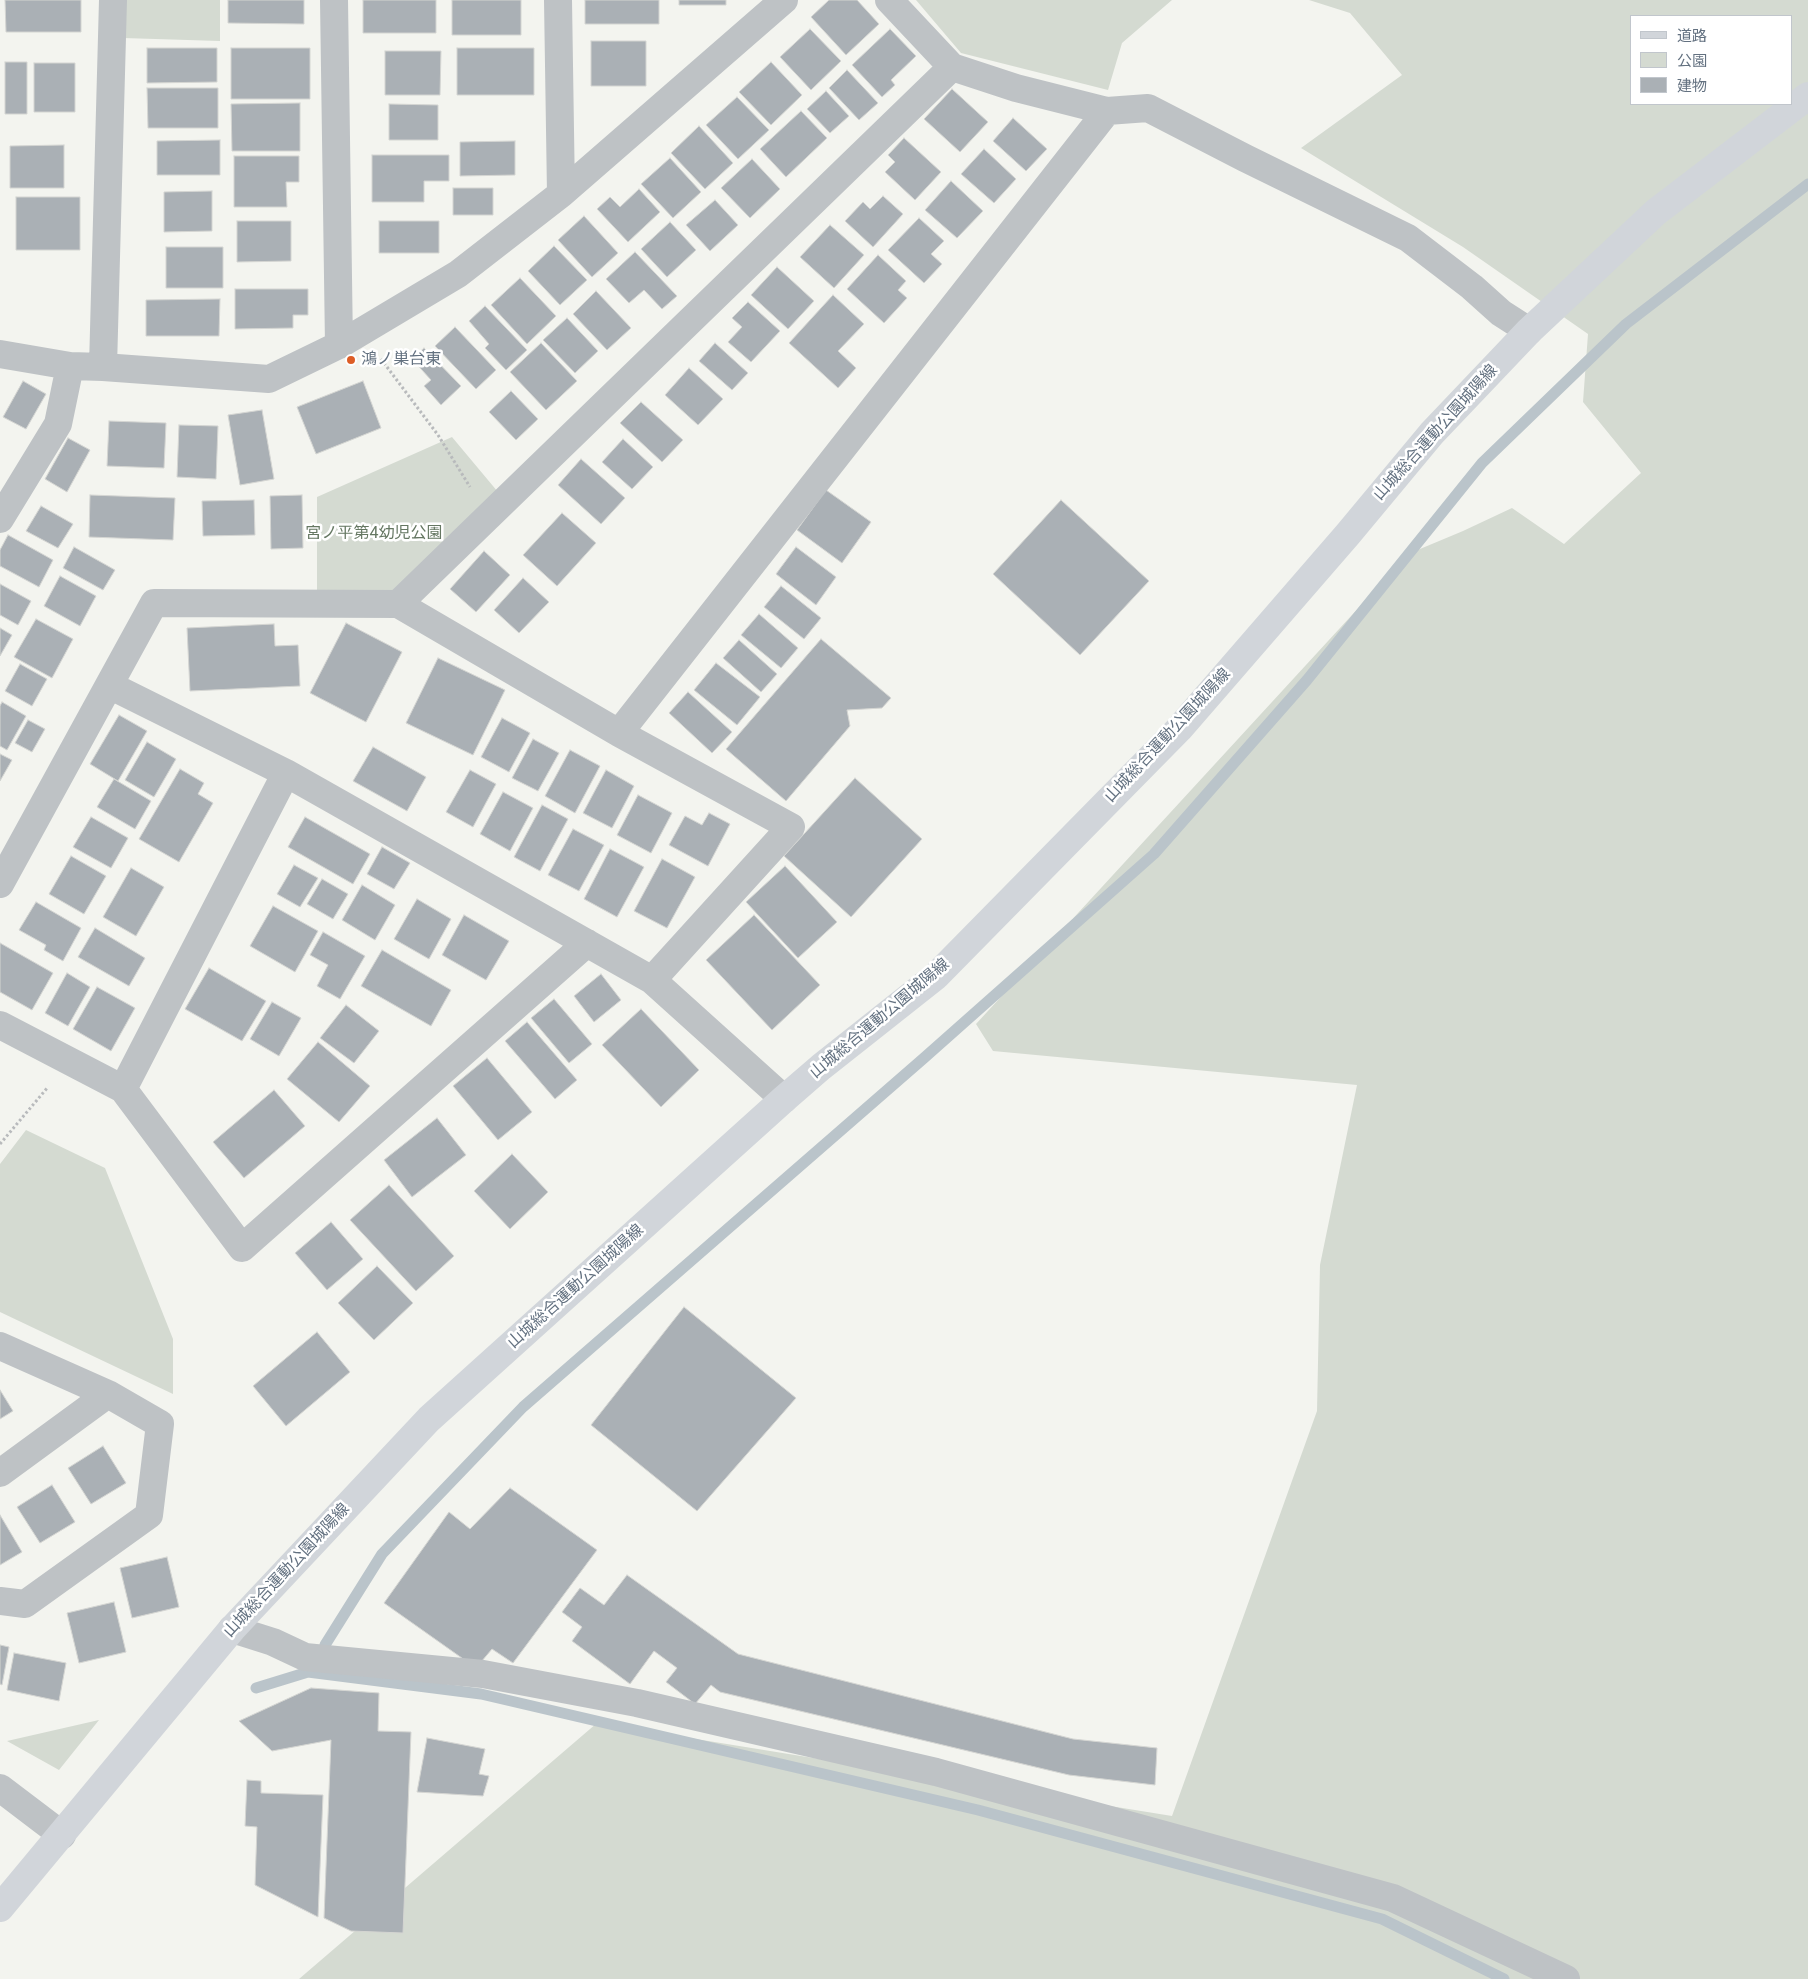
<!DOCTYPE html>
<meta charset="utf-8">
<style>
body{margin:0}
#map{position:relative;width:1808px;height:1979px;overflow:hidden;background:#f3f4ef;font-family:Roboto,"Noto Sans JP",sans-serif}
canvas{display:block}
.legend{position:absolute;left:1630px;top:15px;width:162px;height:90px;box-sizing:border-box;background:#fff;border:1px solid #c1c6cc;margin:0;padding:6px 9px;list-style:none;font-size:15px;color:#637180}
.legend li{display:flex;align-items:center;gap:10px;height:25px}
.legend b{width:25px;border:1px solid #c1c6cc}
</style>
<div id="map">
<canvas width="1808" height="1979"></canvas>
<ul class="legend">
<li><b style="height:6px;background:#d1d5da"></b>道路</li>
<li><b style="height:14px;background:#d4dad1"></b>公園</li>
<li><b style="height:14px;background:#aab0b5"></b>建物</li>
</ul>
</div>
<script>
const ctx = document.querySelector('canvas').getContext('2d');
ctx.lineJoin = 'round';
function paint(path, color) {
  ctx.fillStyle = color;
  ctx.fill(path, 'evenodd');
}
function toPath(rows) {
  const path = new Path2D();
  for (const r of rows) {
    path.moveTo(r[0], r[1]);
    for (let i = 2; i < r.length; i += 2) path.lineTo(r[i], r[i + 1]);
  }
  return path;
}
function stroke(path, color, width, dash) {
  ctx.strokeStyle = color;
  ctx.lineWidth = width;
  ctx.lineCap = dash ? 'butt' : 'round';
  ctx.setLineDash(dash || []);
  ctx.stroke(path);
}
function write(font, color, halo, rows, align = 'center') {
  ctx.font = font + ' Roboto,"Noto Sans JP",sans-serif';
  ctx.lineWidth = 5;
  ctx.setLineDash([]);
  ctx.textBaseline = 'middle';
  ctx.strokeStyle = halo;
  ctx.fillStyle = color;
  for (const [text, x, y, turn = 0] of rows) {
    ctx.save();
    ctx.translate(x, y);
    ctx.rotate((+turn || 0) * Math.PI / 180);
    ctx.textAlign = isNaN(turn) ? turn : align;
    if (halo) ctx.strokeText(text, 0, 0);
    ctx.fillText(text, 0, 0);
    ctx.restore();
  }
}
paint(toPath([
 [124,0,220,0,220,41,123,38],
 [916,0,1172,0,1122,43,1108,90,961,53],
 [1309,0,1808,0,1808,1979,299,1979,597,1723,1172,1816,1317,1411,1320,1265,1357,1085,993,1051,976,1024,1408,554,1463,531,1512,508,1564,544,1641,473,1583,402,1588,334,1463,247,1301,148,1402,75,1350,13],
 [1632,16,1792,16,1792,104,1632,104],
 [452,437,498,492,396,592,317,591,317,497],
 [26,1130,105,1168,173,1339,173,1394,0,1312,0,1164],
 [99,1720,59,1770,7,1741]
]), '#d4dad1');
stroke(toPath([
 [325,1645,382,1554,523,1407,924,1058,1154,854,1307,680,1482,463,1626,324,1808,184],
 [256,1688,308,1672,481,1694,978,1810,1382,1919,1504,1979]
]), '#bac4ca', 11);
const building = toPath([
 [5,0,81,0,81,32,6,32,5,0],
 [228,0,304,0,304,24,228,23,228,0],
 [363,0,436,0,436,33,363,33,363,0],
 [452,0,521,0,521,35,452,35,452,0],
 [585,0,659,0,659,24,585,24,585,0],
 [679,0,726,0,726,5,679,5,679,0],
 [829,0,857,0,879,24,846,55,811,17,829,0],
 [810,29,841,61,811,90,780,57,810,29],
 [890,29,916,56,891,80,895,85,882,97,852,65,890,29],
 [591,41,646,41,646,86,591,86,591,41],
 [147,48,217,48,217,82,147,83,147,48],
 [231,48,310,48,310,99,231,99,231,48],
 [457,48,534,48,534,95,457,95,457,48],
 [385,51,441,51,440,95,385,95,385,51],
 [5,62,27,62,27,114,5,114,5,62],
 [771,62,802,95,771,125,739,92,771,62],
 [34,63,75,63,75,112,34,112,34,63],
 [847,70,878,103,859,120,829,88,847,70],
 [147,88,218,88,218,128,148,128,147,88],
 [952,89,988,122,960,152,924,119,952,89],
 [826,91,849,116,830,133,807,109,826,91],
 [737,97,769,130,738,159,706,125,737,97],
 [300,103,300,151,232,151,231,104,300,103],
 [389,104,438,105,438,140,389,140,389,104],
 [801,111,827,138,786,177,760,149,801,111],
 [1013,118,1047,149,1026,171,993,141,1013,118],
 [699,126,733,163,705,189,671,153,699,126],
 [904,138,941,172,915,200,885,172,895,162,888,155,904,138],
 [220,140,220,175,157,175,157,141,220,140],
 [515,141,515,175,460,176,460,142,515,141],
 [64,145,64,188,10,188,10,146,64,145],
 [984,149,1016,179,994,203,961,174,984,149],
 [372,155,449,155,449,181,424,181,424,202,372,202,372,155],
 [234,156,299,156,299,182,286,182,287,207,234,207,234,156],
 [670,158,701,192,673,218,641,184,670,158],
 [752,159,780,189,750,218,721,188,752,159],
 [951,181,983,211,957,238,925,210,951,181],
 [453,188,493,188,493,215,453,215,453,188],
 [639,189,660,212,628,242,597,209,610,197,620,207,639,189],
 [212,191,212,231,164,232,164,192,212,191],
 [883,196,903,214,873,247,845,221,863,202,870,209,883,196],
 [16,197,80,197,80,250,16,250,16,197],
 [715,200,738,225,710,251,686,225,715,200],
 [584,216,618,253,592,277,558,240,584,216],
 [919,218,944,241,931,254,942,264,924,283,888,250,919,218],
 [237,221,291,221,291,261,237,262,237,221],
 [379,221,439,221,439,253,379,253,379,221],
 [670,222,696,250,667,277,641,249,670,222],
 [830,225,864,255,834,288,800,257,830,225],
 [554,246,587,280,560,305,528,271,554,246],
 [166,247,223,247,223,288,166,288,166,247],
 [635,252,677,296,662,309,644,290,629,303,606,279,635,252],
 [878,255,906,281,898,290,907,298,884,323,847,289,878,255],
 [777,267,814,301,788,329,751,295,777,267],
 [520,278,556,316,527,344,491,305,520,278],
 [235,289,308,289,308,315,293,315,293,328,235,329,235,289],
 [596,291,631,328,607,350,573,314,596,291],
 [833,295,864,324,838,351,856,368,838,388,789,343,833,295],
 [220,299,219,336,146,336,146,300,220,299],
 [748,302,780,331,751,362,728,342,742,327,732,318,748,302],
 [485,306,527,350,506,370,485,348,489,344,469,321,485,306],
 [567,318,598,351,575,373,543,340,567,318],
 [455,327,496,370,476,389,435,346,455,327],
 [541,343,577,381,546,410,510,372,541,343],
 [715,343,748,373,732,390,699,361,715,343],
 [424,348,461,386,441,405,424,386,431,380,412,359,424,348],
 [689,368,723,399,698,425,665,395,689,368],
 [23,381,46,394,26,429,3,417,23,381],
 [363,381,381,428,316,454,297,407,363,381],
 [511,391,538,419,516,440,489,412,511,391],
 [641,402,683,440,662,462,620,423,641,402],
 [262,410,274,479,240,485,228,415,262,410],
 [109,421,166,423,164,468,107,466,109,421],
 [179,425,218,426,216,479,177,477,179,425],
 [68,438,90,450,67,492,45,479,68,438],
 [623,439,653,467,632,489,602,462,623,439],
 [581,459,625,498,601,524,558,485,581,459],
 [826,490,871,522,842,563,797,530,826,490],
 [90,495,175,498,173,540,89,537,90,495],
 [302,495,303,548,271,549,270,496,302,495],
 [254,500,255,535,203,536,202,501,254,500],
 [1061,500,1149,581,1080,655,993,574,1061,500],
 [41,506,73,524,58,548,26,531,41,506],
 [562,513,596,543,557,586,523,555,562,513],
 [8,535,53,560,39,587,0,566,0,550,8,535],
 [74,547,115,570,103,590,63,568,74,547],
 [796,547,836,577,816,605,776,574,796,547],
 [484,551,510,575,476,612,450,589,484,551],
 [60,576,96,596,80,626,44,606,60,576],
 [523,578,549,602,519,633,494,610,523,578],
 [0,584,31,601,18,625,0,615,0,584],
 [781,586,821,618,804,639,764,607,781,586],
 [759,614,798,648,781,668,741,635,759,614],
 [36,619,73,639,52,678,14,657,36,619],
 [346,623,402,652,366,722,310,693,346,623],
 [274,624,275,646,298,645,300,686,190,691,187,628,274,624],
 [0,628,12,635,0,656,0,628],
 [821,639,891,698,882,708,847,710,850,726,786,801,726,749,821,639],
 [739,640,777,674,761,692,723,658,739,640],
 [438,658,505,690,473,755,406,723,438,658],
 [716,663,760,697,737,725,694,690,716,663],
 [20,664,47,679,32,706,5,691,20,664],
 [688,692,732,732,712,753,669,713,688,692],
 [2,702,26,716,7,750,0,746,0,706,2,702],
 [119,715,147,731,118,781,90,764,119,715],
 [502,718,530,733,509,772,481,757,502,718],
 [28,720,45,729,32,752,15,743,28,720],
 [533,739,559,753,538,791,512,778,533,739],
 [147,742,176,759,154,797,125,780,147,742],
 [373,747,426,777,407,811,353,781,373,747],
 [570,750,600,766,575,813,545,796,570,750],
 [0,754,12,760,0,781,0,754],
 [180,769,204,783,198,794,213,803,179,862,139,839,180,769],
 [470,770,496,784,473,827,446,812,470,770],
 [606,770,634,786,612,828,583,813,606,770],
 [855,778,922,839,851,917,784,856,855,778],
 [114,779,151,801,135,829,97,807,114,779],
 [503,792,533,808,510,851,480,834,503,792],
 [638,795,672,813,651,853,617,835,638,795],
 [542,805,568,819,540,871,514,857,542,805],
 [709,813,730,824,708,866,669,845,685,816,702,825,709,813],
 [91,817,128,838,111,868,73,847,91,817],
 [305,817,370,854,353,884,288,847,305,817],
 [573,829,604,845,579,891,548,875,573,829],
 [382,847,410,863,394,889,367,874,382,847],
 [610,849,644,867,617,917,584,899,610,849],
 [71,856,106,876,84,914,49,894,71,856],
 [662,859,695,877,667,928,634,911,662,859],
 [294,865,318,878,300,907,277,894,294,865],
 [785,866,837,922,798,958,746,902,785,866],
 [131,868,164,887,136,936,103,917,131,868],
 [322,879,348,894,333,919,307,904,322,879],
 [362,885,395,905,375,940,342,920,362,885],
 [417,899,451,919,429,959,394,939,417,899],
 [36,902,81,928,63,961,44,950,46,945,19,930,36,902],
 [273,906,318,931,295,972,250,946,273,906],
 [464,915,509,941,486,980,442,955,464,915],
 [754,915,820,985,772,1030,706,960,754,915],
 [95,928,145,958,129,986,78,957,95,928],
 [323,932,365,956,340,999,317,986,328,965,310,955,323,932],
 [0,943,53,973,32,1010,0,992,0,943],
 [382,950,451,990,431,1026,361,986,382,950],
 [209,968,266,1001,242,1041,185,1009,209,968],
 [67,973,90,987,68,1026,45,1013,67,973],
 [601,974,621,1000,594,1022,574,996,601,974],
 [97,987,135,1008,111,1051,73,1029,97,987],
 [554,999,592,1044,569,1063,531,1018,554,999],
 [272,1002,301,1018,279,1056,250,1039,272,1002],
 [346,1005,379,1031,354,1063,320,1038,346,1005],
 [641,1009,699,1070,661,1107,602,1045,641,1009],
 [527,1022,577,1080,555,1099,505,1041,527,1022],
 [318,1042,370,1086,339,1122,287,1079,318,1042],
 [487,1058,532,1112,498,1140,453,1086,487,1058],
 [274,1090,305,1126,244,1178,213,1142,274,1090],
 [437,1118,466,1155,412,1197,384,1160,437,1118],
 [512,1154,548,1192,510,1229,474,1191,512,1154],
 [389,1185,454,1256,416,1291,350,1220,389,1185],
 [331,1222,363,1259,327,1290,295,1253,331,1222],
 [377,1266,413,1303,374,1340,338,1303,377,1266],
 [684,1307,796,1398,697,1511,591,1425,684,1307],
 [317,1332,350,1372,286,1426,253,1386,317,1332],
 [0,1390,13,1411,0,1419,0,1390],
 [103,1446,126,1483,91,1504,68,1468,103,1446],
 [52,1485,75,1522,40,1543,17,1507,52,1485],
 [510,1488,597,1550,513,1663,492,1649,476,1668,384,1603,449,1512,470,1529,510,1488],
 [0,1515,22,1552,0,1565,0,1515],
 [167,1557,179,1607,132,1618,120,1568,167,1557],
 [627,1575,738,1654,1073,1739,1157,1748,1155,1785,1069,1775,720,1692,711,1685,695,1704,666,1682,677,1668,654,1651,630,1684,572,1641,582,1627,562,1612,580,1588,604,1605,627,1575],
 [114,1602,126,1652,79,1663,67,1613,114,1602],
 [0,1645,9,1647,2,1685,0,1684,0,1645],
 [14,1653,66,1663,59,1701,7,1690,14,1653],
 [311,1688,379,1693,378,1731,411,1732,403,1933,351,1931,324,1918,331,1740,272,1751,239,1721,311,1688],
 [427,1738,485,1749,479,1774,489,1776,483,1796,417,1792,427,1738],
 [247,1780,261,1781,261,1793,323,1795,318,1917,255,1885,257,1827,245,1826,247,1780]
]);
paint(building, '#aab0b5');
stroke(building, '#d4d5d2', 1);
stroke(toPath([
 [381,359,438,435,470,487],
 [0,1144,48,1087]
]), '#b8babc', 3, [2.5, 2.5]);
stroke(toPath([
 [334,0,339,345],
 [558,0,561,194],
 [889,0,952,67,1016,88,1107,111,1148,108,1245,158,1408,238,1472,287,1501,313,1529,331],
 [0,354,70,366,103,367,269,379,339,345,458,274,561,194,784,0],
 [103,367,113,0],
 [0,519,58,424,70,366],
 [398,604,952,67],
 [109,685,286,773,652,980,784,1099],
 [619,733,1107,111],
 [0,884,154,603,398,604,619,733,791,827,652,980],
 [0,1025,123,1089,286,773],
 [123,1089,242,1248,587,943],
 [0,1346,108,1394,0,1473],
 [0,1601,25,1604,149,1515,160,1424,108,1394],
 [232,1629,273,1642,305,1657,483,1674,637,1703,936,1772,1393,1898,1566,1979],
 [0,1788,62,1835]
]), '#bec2c5', 28);
stroke(toPath([
 [0,1908,232,1629,429,1419,784,1099,821,1067,936,976,1179,729,1348,534,1432,433,1529,331,1656,212,1808,96]
]), '#d1d5da', 28);
for (const [x, y, r, color] of [
 [351,360,5,"#dd5d26"]
]) {
  const dot = new Path2D();
  dot.arc(x, y, r, 0, 2 * Math.PI);
  ctx.fillStyle = color;
  ctx.fill(dot);
  stroke(dot, '#fff', 2);
}
write('16px', '#637180', '#fff', [
 ["鴻ノ巣台東",361,360]
], 'left');
write('16px', '#637180', '#fff', [
 ["山城総合運動公園城陽線",1436,433,-48],
 ["山城総合運動公園城陽線",1168,736,-47],
 ["山城総合運動公園城陽線",880,1019,-40],
 ["山城総合運動公園城陽線",576,1287,-42],
 ["山城総合運動公園城陽線",287,1571,-47]
]);
write('16px', '#657762', '#fff', [
 ["宮ノ平第4幼児公園",374,534]
]);
</script>
